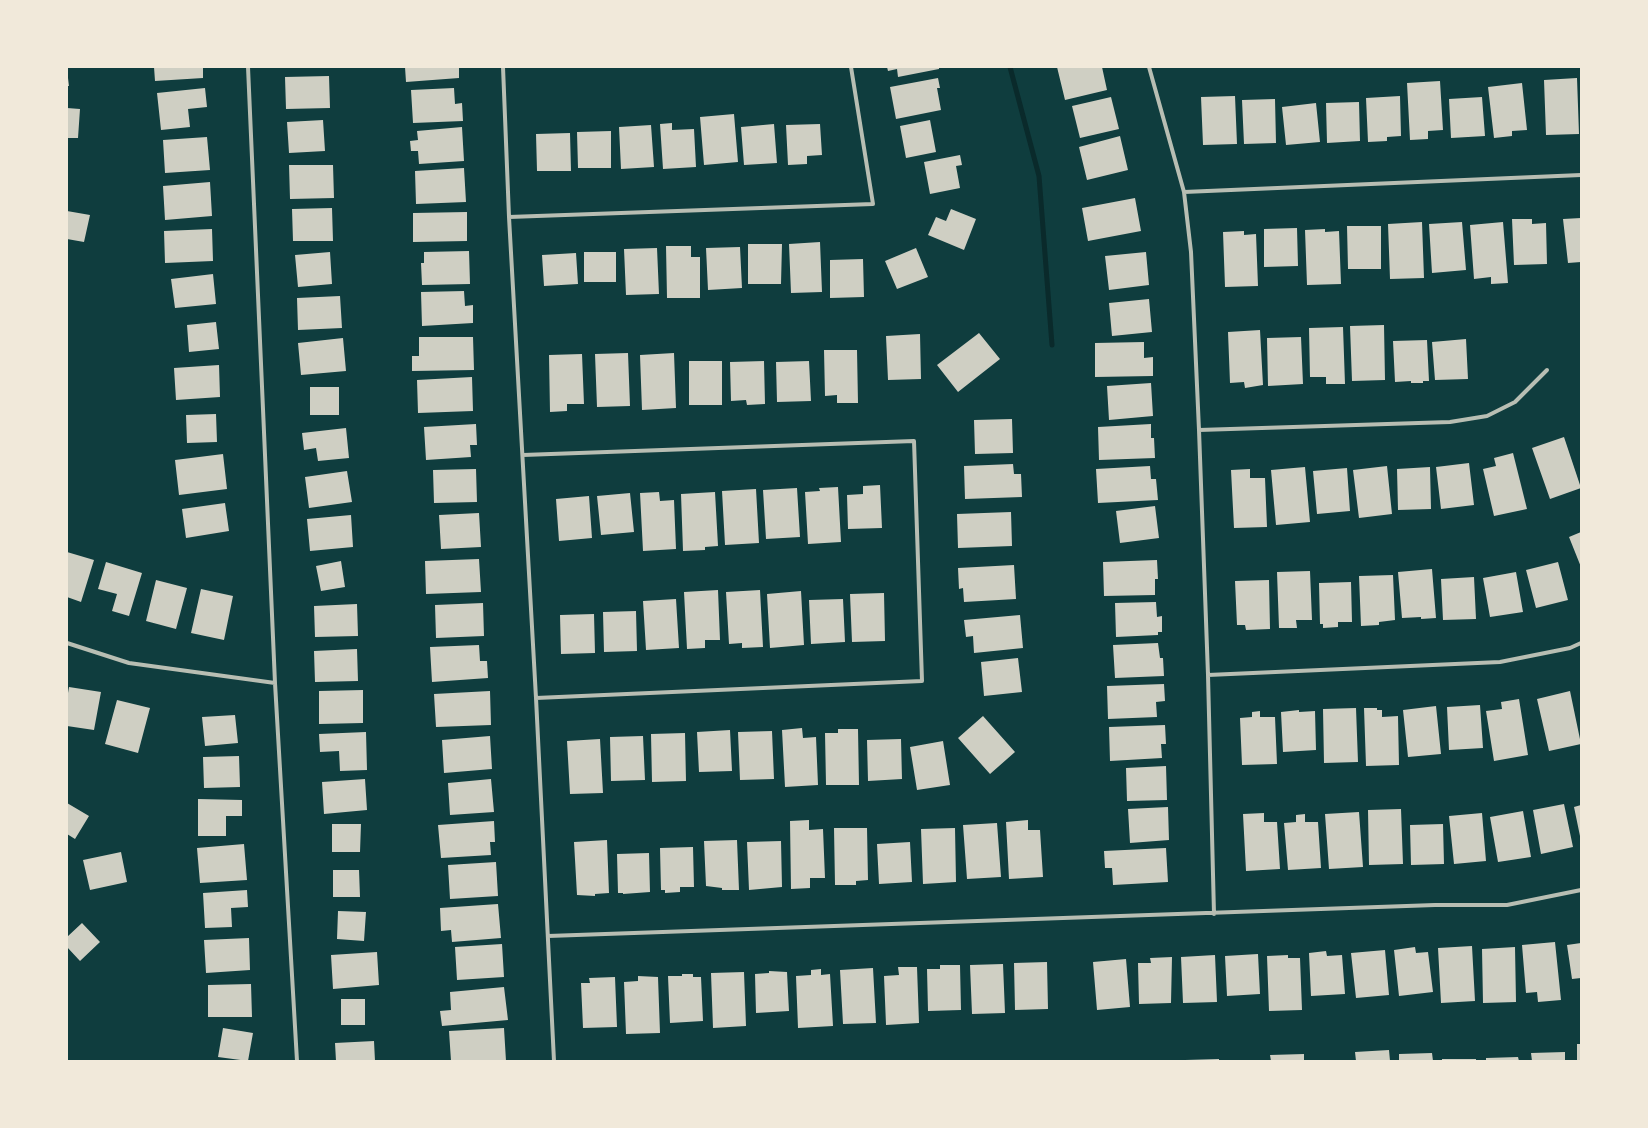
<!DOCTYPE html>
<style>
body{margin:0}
#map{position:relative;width:1648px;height:1128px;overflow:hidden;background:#0f3d3e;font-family:Overpass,sans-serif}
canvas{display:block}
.frame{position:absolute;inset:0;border:68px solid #f1e9da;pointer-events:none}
</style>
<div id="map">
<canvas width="1648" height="1128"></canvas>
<div class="frame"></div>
</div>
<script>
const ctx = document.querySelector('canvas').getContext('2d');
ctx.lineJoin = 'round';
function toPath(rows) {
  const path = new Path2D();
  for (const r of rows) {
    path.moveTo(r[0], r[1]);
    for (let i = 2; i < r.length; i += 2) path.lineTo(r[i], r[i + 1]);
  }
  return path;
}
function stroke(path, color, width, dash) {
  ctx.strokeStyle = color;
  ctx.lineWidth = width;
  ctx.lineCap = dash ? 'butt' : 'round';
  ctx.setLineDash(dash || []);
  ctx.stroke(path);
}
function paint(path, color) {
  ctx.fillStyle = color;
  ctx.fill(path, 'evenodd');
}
stroke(toPath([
 [1010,67,1039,176,1052,345]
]), '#0a2a2b', 5);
paint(toPath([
 [154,67,203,67,203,78,155,81],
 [405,67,459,67,459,78,406,82],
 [887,67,939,67,939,69,898,77,897,69,888,71],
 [1057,67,1102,67,1107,90,1065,100],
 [67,70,69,86,67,86],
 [329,76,330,108,286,109,285,77],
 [938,78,940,88,937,88,941,110,896,119,890,87],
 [1577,78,1579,134,1546,135,1544,80],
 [1440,81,1443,130,1428,131,1428,139,1410,140,1407,83],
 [1522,83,1527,130,1512,131,1512,136,1494,138,1488,87],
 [205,88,207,107,188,109,190,127,161,130,157,93],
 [454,88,455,104,462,103,463,121,413,123,411,90],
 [1235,96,1237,144,1203,145,1201,97],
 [1400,96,1401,136,1387,137,1387,141,1368,142,1366,98],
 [1111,97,1119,129,1080,138,1072,106],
 [1482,97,1485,136,1451,138,1449,99],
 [1275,99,1276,143,1244,144,1242,100],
 [1359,102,1360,141,1327,143,1326,103],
 [1316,103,1320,142,1286,145,1282,107],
 [67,108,80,109,78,138,67,138],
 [734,114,738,162,704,165,700,117],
 [323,120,325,151,289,153,287,122],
 [930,120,936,152,906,158,900,126],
 [672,123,672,130,694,129,696,167,663,169,660,124],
 [774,124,777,163,744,165,741,127],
 [820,124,822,155,807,156,807,164,788,165,786,125],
 [651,125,654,167,621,169,619,127],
 [462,127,464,161,419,164,418,151,411,151,410,141,418,140,417,131],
 [611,131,611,168,578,168,577,132],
 [570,133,571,171,537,171,536,134],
 [1120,136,1128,170,1087,180,1079,147],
 [207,137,210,170,165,173,163,140],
 [960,155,962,165,956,166,960,188,930,194,924,162],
 [289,165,333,165,334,198,290,199],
 [464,168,466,202,416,204,415,171],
 [210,182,212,216,165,220,163,186],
 [1135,198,1141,231,1088,241,1082,208],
 [332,208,333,241,293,241,292,209],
 [951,209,976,219,964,250,928,235,936,217,946,221],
 [67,211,90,215,84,242,67,239],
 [467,212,467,241,413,242,413,213],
 [1581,218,1581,262,1568,263,1563,219],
 [1512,219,1532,219,1532,224,1546,223,1547,264,1514,265],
 [1422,222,1424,278,1390,279,1388,224],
 [1462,222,1466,270,1432,273,1429,224],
 [1503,222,1508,283,1491,284,1491,277,1474,279,1470,225],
 [1347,226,1381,226,1381,269,1348,269],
 [1297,228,1298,266,1264,267,1264,229],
 [212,229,213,261,165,263,164,231],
 [1325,229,1325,232,1339,231,1341,284,1307,285,1305,230],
 [1244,231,1244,235,1256,234,1258,286,1225,287,1223,232],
 [820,242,822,292,791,293,789,244],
 [748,244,782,244,781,284,748,284],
 [666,246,691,246,691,257,700,257,700,298,667,298],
 [740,247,742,288,708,290,706,248],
 [657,248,659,294,626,295,624,249],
 [916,248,928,277,897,289,885,261],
 [469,251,470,284,422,285,421,263,424,263,424,252],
 [330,252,332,284,298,287,295,255],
 [584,252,616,252,616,282,584,282],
 [1146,252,1149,285,1109,290,1105,256],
 [576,253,578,284,544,286,542,255],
 [863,259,864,297,830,298,830,260],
 [213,274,216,304,175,308,171,279],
 [464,291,465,306,473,305,473,323,422,326,421,292],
 [340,296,342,328,298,330,297,298],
 [1149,299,1152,332,1112,336,1109,303],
 [216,322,219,349,189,352,187,325],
 [1384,325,1385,380,1352,381,1350,326],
 [1343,327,1345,384,1326,384,1326,377,1310,377,1309,328],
 [1260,330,1263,385,1245,388,1244,382,1230,383,1228,332],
 [979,333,1000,359,958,392,937,365],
 [920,334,921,379,888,380,886,336],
 [419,337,473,337,474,370,412,371,412,356,419,356],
 [1301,337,1303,384,1268,386,1267,338],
 [343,338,346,371,301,375,298,343],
 [1466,339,1468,379,1435,380,1432,342],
 [1427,340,1429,381,1423,381,1423,383,1411,383,1411,381,1395,382,1393,341],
 [1144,342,1144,358,1153,357,1153,376,1095,377,1095,343],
 [824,350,857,350,858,403,837,403,837,395,825,396],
 [628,353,630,406,597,407,595,354],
 [674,353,676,408,642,410,640,355],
 [582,354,584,404,567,404,567,411,550,412,549,355],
 [689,361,722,361,722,405,689,405],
 [764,361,765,404,747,405,746,400,731,401,730,362],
 [809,361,811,401,777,402,776,362],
 [219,365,220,397,176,400,174,368],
 [472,377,473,411,418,413,417,380],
 [1151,383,1153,416,1109,420,1107,386],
 [310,387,339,387,339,415,310,415],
 [216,414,217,442,187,443,186,415],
 [1012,419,1013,453,975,454,974,420],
 [476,424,477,445,470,445,471,457,426,460,424,427],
 [1151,424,1151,438,1154,438,1155,458,1099,460,1098,427],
 [346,428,349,458,318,461,316,448,304,450,302,433],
 [1564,437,1581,488,1550,499,1532,448],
 [1513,453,1527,509,1494,516,1483,469,1496,466,1494,458],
 [223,454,227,489,179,495,175,460],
 [1469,463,1474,505,1441,509,1436,467],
 [1013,464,1014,474,1021,474,1022,497,965,499,964,466],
 [1150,466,1151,479,1156,479,1158,500,1098,503,1096,469],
 [1387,466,1392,514,1359,518,1353,470],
 [1305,467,1310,522,1276,525,1271,470],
 [1430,467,1431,509,1398,510,1397,469],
 [1347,468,1350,511,1317,514,1313,471],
 [476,469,477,502,434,503,433,470],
 [1250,469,1250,478,1265,478,1267,527,1234,528,1231,470],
 [347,471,352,502,309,508,305,477],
 [880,485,882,528,848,529,847,495,863,494,863,486],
 [838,487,841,542,808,544,805,492,820,491,819,488],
 [797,488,800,537,766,539,763,490],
 [756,489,759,543,725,545,722,491],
 [659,492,660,501,674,500,676,549,643,551,640,493],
 [715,492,718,546,705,547,705,550,683,551,681,494],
 [630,493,634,532,601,535,597,496],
 [589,496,592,538,559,541,556,499],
 [225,503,229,531,186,538,182,509],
 [1155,506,1159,538,1120,543,1116,511],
 [1011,512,1012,546,958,548,957,514],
 [479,513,481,547,441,549,439,515],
 [351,515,353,547,310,551,307,519],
 [1581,532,1581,567,1569,537],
 [67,552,94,560,81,602,67,597],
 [479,559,481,592,426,594,425,561],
 [1157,560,1158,579,1155,579,1155,595,1104,596,1103,562],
 [341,561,345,587,321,591,316,566],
 [106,562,142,573,129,616,112,611,117,594,98,589],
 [1558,562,1568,600,1536,608,1526,570],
 [1014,565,1016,599,964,602,963,588,959,589,958,568],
 [1432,569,1436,618,1421,619,1421,617,1402,618,1398,572],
 [1310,571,1312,620,1296,620,1297,628,1279,628,1277,572],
 [1516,572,1523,612,1490,617,1483,578],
 [1393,575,1395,620,1379,622,1379,625,1361,626,1359,576],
 [1474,577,1476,619,1443,620,1441,579],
 [156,580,187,588,176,629,146,621],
 [1269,580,1270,629,1246,630,1245,625,1237,625,1235,581],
 [1351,582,1352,622,1338,622,1338,627,1323,628,1323,624,1320,624,1319,583],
 [201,589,233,596,224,640,191,633],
 [718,590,720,640,705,640,705,648,687,649,684,592],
 [760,590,763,647,742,648,742,643,729,644,726,592],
 [801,591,804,645,770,648,767,594],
 [884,593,885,641,852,642,850,594],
 [676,599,679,648,646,650,643,601],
 [843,599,845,642,811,644,809,600],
 [1156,602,1157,617,1162,616,1162,632,1158,632,1158,635,1116,637,1115,603],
 [483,603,484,636,436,638,435,605],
 [357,604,358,636,315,637,314,606],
 [636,611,637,651,604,652,603,612],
 [594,614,595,653,561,654,560,615],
 [1020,615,1023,648,974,653,973,636,966,637,964,620],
 [1158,643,1160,658,1163,658,1164,676,1115,678,1113,645],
 [479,645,480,661,487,661,488,678,432,682,430,647],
 [357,649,358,681,315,682,314,651],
 [1018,658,1022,692,984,696,981,662],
 [1164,684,1165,701,1156,702,1157,717,1108,719,1107,686],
 [69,687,101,692,94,730,67,726,67,699],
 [363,690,363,723,319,724,319,691],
 [490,691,491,725,436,727,434,694],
 [1570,691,1581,744,1549,751,1537,699],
 [1519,699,1528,755,1494,761,1486,711,1502,709,1501,702],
 [117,700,150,708,138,753,105,744],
 [1480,705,1483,748,1449,750,1447,707],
 [1436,706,1441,754,1408,757,1403,710],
 [1356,708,1358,762,1324,763,1323,709],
 [1364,708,1377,708,1377,710,1382,710,1382,717,1398,716,1399,765,1366,766],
 [1299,710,1299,712,1315,711,1316,750,1283,752,1281,712],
 [1260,711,1260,717,1275,717,1277,764,1242,765,1240,718,1252,717,1252,712],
 [235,715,238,743,205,746,202,717],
 [983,716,1015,752,990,774,958,738],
 [1165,725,1166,744,1161,744,1162,758,1110,761,1109,727],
 [802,728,803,738,816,737,818,785,785,787,782,730],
 [838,729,858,729,859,785,826,785,825,733,838,733],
 [730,730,732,771,699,772,697,732],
 [772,731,774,779,740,780,738,732],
 [366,732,367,770,340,771,339,751,320,752,319,734],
 [685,733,686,781,652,782,651,734],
 [490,736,492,769,444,773,442,740],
 [643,736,645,780,611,781,610,737],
 [600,739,603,793,570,794,567,741],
 [901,739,902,779,868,781,867,740],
 [943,741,950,785,917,790,910,747],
 [239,756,240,787,204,788,203,757],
 [1166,766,1167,800,1127,801,1126,768],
 [365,779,367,810,324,814,322,782],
 [491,779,494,812,450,815,448,783],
 [198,799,242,800,242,816,226,816,226,836,198,836],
 [67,803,89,816,75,839,67,834],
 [1564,804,1573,847,1541,854,1533,810],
 [1581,805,1581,836,1580,836,1574,807],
 [1168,807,1169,840,1130,843,1128,809],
 [1401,809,1403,864,1369,865,1368,810],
 [1523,811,1531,857,1498,862,1490,817],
 [1359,812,1363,867,1329,869,1325,814],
 [1264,813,1264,822,1277,822,1280,869,1246,871,1243,814],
 [1482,813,1486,861,1454,864,1449,816],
 [1305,814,1305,822,1318,822,1321,868,1288,870,1284,823,1296,822,1296,815],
 [809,820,809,830,823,829,825,878,810,878,810,888,791,889,790,821],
 [1028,820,1028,830,1040,830,1043,877,1009,879,1006,822],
 [494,821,495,842,490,842,491,855,441,858,438,825],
 [997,823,1001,877,967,879,963,825],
 [332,824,361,824,360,852,332,852],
 [1443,824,1444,864,1411,865,1410,825],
 [834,828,867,828,868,880,856,881,856,885,835,885],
 [955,828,956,882,923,884,921,829],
 [607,840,609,893,595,894,595,896,577,895,574,842],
 [737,840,739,890,722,890,722,888,706,886,704,841],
 [781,841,782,887,749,890,747,842],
 [910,842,912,882,879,884,877,844],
 [244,844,247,880,200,883,197,848],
 [693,847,694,887,680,887,680,892,665,893,665,890,661,890,660,848],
 [1166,848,1168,882,1113,885,1112,868,1105,868,1104,851],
 [121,852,127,882,90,890,83,860],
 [649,853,650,892,623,894,623,893,618,893,617,854],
 [496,862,498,896,450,899,448,865],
 [333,870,359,870,360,897,333,897],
 [247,890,248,907,231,908,232,927,205,928,203,893],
 [498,904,501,938,452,942,451,930,441,931,440,908],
 [338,911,366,912,364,941,337,939],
 [82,923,100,942,80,961,67,947,67,937],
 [249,938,250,970,206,973,204,940],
 [1555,942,1561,1000,1538,1002,1537,992,1526,993,1522,945],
 [1581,943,1581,978,1572,979,1567,945],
 [502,944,504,977,457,980,455,947],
 [1472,946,1475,1001,1441,1003,1438,948],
 [1415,947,1416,953,1428,952,1433,992,1399,996,1394,950],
 [1515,947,1516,1002,1483,1003,1482,949],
 [1385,950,1389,995,1356,998,1351,953],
 [1326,951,1327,956,1342,955,1345,994,1311,996,1309,953],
 [377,952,379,985,333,989,331,955],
 [1258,954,1260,994,1227,996,1225,956],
 [1215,955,1217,1002,1183,1003,1181,957],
 [1288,955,1288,958,1300,958,1302,1010,1269,1011,1267,956],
 [1172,957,1171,1003,1139,1004,1138,963,1151,963,1150,958],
 [1126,959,1130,1007,1097,1010,1093,962],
 [1047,962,1048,1009,1015,1010,1014,963],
 [1003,964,1005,1013,972,1014,970,965],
 [940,965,960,965,961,1010,928,1011,927,969,940,969],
 [898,967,917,967,919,1023,886,1025,884,976,899,975],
 [873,968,876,1023,843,1024,840,970],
 [821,969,821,975,830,974,833,1026,798,1028,796,976,811,975,811,970],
 [769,971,787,972,789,1011,756,1013,755,974,769,973],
 [744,972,746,1026,713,1028,711,973],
 [682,974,693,974,693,977,701,977,703,1021,670,1023,668,976,682,976],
 [638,976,658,977,660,1033,626,1034,624,982,638,981],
 [615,977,617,1027,583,1028,581,983,590,983,589,978],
 [251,984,252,1017,208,1017,208,985],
 [504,987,508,1020,442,1026,440,1011,451,1010,450,992],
 [341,999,365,999,365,1025,341,1025],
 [223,1028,253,1033,248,1061,218,1057],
 [504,1028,506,1061,451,1061,449,1031],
 [374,1041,375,1061,336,1061,335,1043],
 [1577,1044,1581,1044,1581,1061,1577,1061],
 [1389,1050,1390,1061,1356,1061,1355,1052],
 [1565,1052,1565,1061,1532,1061,1531,1053],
 [1432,1053,1433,1061,1399,1061,1399,1054],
 [1304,1054,1304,1061,1271,1061,1270,1055],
 [1518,1057,1519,1061,1486,1061,1486,1058],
 [1219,1059,1219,1061,1185,1061,1185,1060],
 [1442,1059,1476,1059,1476,1061,1442,1061]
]), '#cfcfc3');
stroke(toPath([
 [248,67,275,683,297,1061],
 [503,67,509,217,536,698,554,1061],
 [1149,67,1184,192,1191,252,1199,430,1208,675,1214,914],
 [1184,192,1581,175],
 [509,217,873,204,851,67],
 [1199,430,1450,422,1487,416,1515,402,1547,370],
 [523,455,914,441,922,681,536,698],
 [67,643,129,663,275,683],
 [1208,675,1500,662,1570,648,1581,643],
 [548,936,1435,905,1507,905,1581,890]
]), '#b8beb3', 4);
</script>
